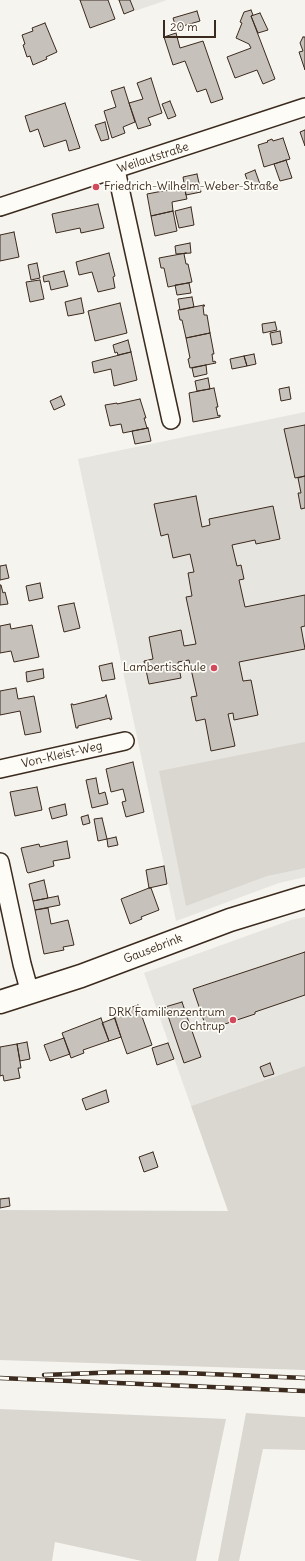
<!DOCTYPE html>
<meta charset="utf-8">
<style>
body{margin:0}
#map{position:relative;width:305px;height:1561px;overflow:hidden;background:#f5f4ee;font-family:Delius,sans-serif}
canvas{display:block}
.scale{position:absolute;left:163px;top:20px;width:53px;height:18px;box-sizing:border-box;border:2px solid #3b2a1e;border-top:0;padding-left:5px;font-size:12px;line-height:14px;white-space:nowrap;color:#3b2a1e;-webkit-text-stroke:3px #fdfcf7;paint-order:stroke}
</style>
<div id="map">
<canvas width="305" height="1561"></canvas>
<div class="scale">20 m</div>
</div>
<script>
const ctx = document.querySelector('canvas').getContext('2d');
ctx.lineJoin = 'round';
function paint(path, color) {
  ctx.fillStyle = color;
  ctx.fill(path, 'evenodd');
}
function toPath(rows) {
  const path = new Path2D();
  for (const r of rows) {
    path.moveTo(r[0], r[1]);
    for (let i = 2; i < r.length; i += 2) path.lineTo(r[i], r[i + 1]);
  }
  return path;
}
function stroke(path, color, width, dash) {
  ctx.strokeStyle = color;
  ctx.lineWidth = width;
  ctx.lineCap = dash ? 'butt' : 'round';
  ctx.setLineDash(dash || []);
  ctx.stroke(path);
}
function write(font, color, halo, rows, align = 'center') {
  ctx.font = font + ' Delius,sans-serif';
  ctx.lineWidth = 3.5;
  ctx.setLineDash([]);
  ctx.textBaseline = 'middle';
  ctx.strokeStyle = halo;
  ctx.fillStyle = color;
  for (const [text, x, y, turn = 0] of rows) {
    ctx.save();
    ctx.translate(x, y);
    ctx.rotate((+turn || 0) * Math.PI / 180);
    ctx.textAlign = isNaN(turn) ? turn : align;
    if (halo) ctx.strokeText(text, 0, 0);
    ctx.fillText(text, 0, 0);
    ctx.restore();
  }
}
paint(toPath([
 [130,0,167,0,135,11],
 [305,412,305,877,279,883,176,921,78,459],
 [305,917,305,1066,191,1106,144,973,291,920]
]), '#e7e5df');
paint(toPath([
 [305,742,305,868,267,876,186,906,159,771],
 [305,1066,305,1370,0,1360,0,1210,228,1211,191,1106],
 [0,1409,226,1419,196,1561,142,1561,55,1542,52,1561,0,1561],
 [246,1413,305,1417,305,1450,263,1449,239,1561,218,1561]
]), '#dad6d0');
const building = toPath([
 [80,0,108,0,115,19,90,28,80,0],
 [119,0,130,0,134,10,124,14,119,0],
 [251,10,253,15,251,16,275,79,263,84,257,70,235,78,227,57,251,48,249,44,236,38,242,23,240,22,244,12,251,10],
 [197,11,200,21,176,28,173,18,197,11],
 [260,13,268,30,258,33,251,16,260,13],
 [45,23,57,52,46,57,47,59,33,65,30,56,27,57,23,45,25,44,22,35,33,31,32,28,45,23],
 [176,33,180,48,203,41,223,99,211,103,206,89,197,92,185,61,173,65,164,37,176,33],
 [303,37,305,37,305,70,299,52,303,51,300,43,303,37],
 [151,78,162,113,148,118,151,125,138,129,129,103,143,99,137,83,151,78],
 [124,87,135,122,123,127,125,133,112,138,104,111,116,107,111,91,124,87],
 [170,101,176,116,168,119,162,104,170,101],
 [65,103,80,148,69,151,66,140,44,147,38,129,30,132,25,116,65,103],
 [105,122,109,139,101,141,95,125,105,122],
 [305,130,305,146,300,132,305,130],
 [283,138,290,159,264,167,258,145,268,142,267,141,272,139,273,141,283,138],
 [286,160,292,178,280,181,274,164,286,160],
 [255,170,261,187,251,191,245,174,255,170],
 [197,174,201,192,186,195,183,177,197,174],
 [184,187,187,199,172,202,173,211,151,216,147,194,184,187],
 [98,204,104,228,81,233,80,228,56,233,52,214,98,204],
 [191,207,194,225,179,228,175,211,191,207],
 [173,211,177,231,155,236,151,216,173,211],
 [14,232,19,257,0,261,0,235,14,232],
 [190,243,191,253,176,254,175,246,190,243],
 [109,253,115,276,113,277,115,288,98,292,92,272,79,275,76,262,109,253],
 [186,253,184,254,186,264,188,264,192,282,168,287,164,268,161,268,159,258,186,253],
 [37,263,40,278,31,280,28,265,37,263],
 [64,271,68,286,51,290,49,281,44,282,43,276,64,271],
 [40,280,44,299,30,302,26,282,40,280],
 [189,283,191,293,177,295,175,285,189,283],
 [192,297,194,307,180,310,178,299,192,297],
 [81,298,84,313,68,316,65,302,81,298],
 [120,303,127,333,95,341,88,311,120,303],
 [204,305,205,306,203,306,204,315,207,315,210,333,186,338,182,320,180,320,178,310,204,305],
 [275,322,277,330,263,333,262,324,275,322],
 [280,331,282,343,272,345,270,333,280,331],
 [210,333,214,354,212,354,213,362,215,361,216,363,190,368,188,359,190,358,186,338,210,333],
 [128,340,131,352,118,355,117,352,115,353,113,345,128,340],
 [131,352,137,380,114,386,111,369,94,373,92,362,131,352],
 [254,354,256,364,247,366,244,356,254,354],
 [244,356,247,366,232,369,230,359,244,356],
 [206,365,207,374,194,377,192,368,206,365],
 [208,378,210,389,197,391,195,381,208,378],
 [289,387,291,399,281,401,279,389,289,387],
 [214,388,218,407,216,407,218,416,220,415,220,417,193,422,189,393,214,388],
 [61,396,65,405,54,410,50,401,61,396],
 [140,399,146,418,144,418,147,428,148,428,123,433,121,424,110,426,105,405,117,403,117,404,140,399],
 [305,425,305,476,295,478,284,429,305,425],
 [148,428,151,441,135,444,132,431,148,428],
 [305,476,305,508,301,509,298,493,301,493,298,478,305,476],
 [196,496,202,527,210,525,209,519,273,506,280,539,256,544,255,540,232,545,237,566,241,565,244,579,239,580,245,607,305,595,305,626,301,627,305,649,239,662,243,681,251,680,258,715,234,720,233,713,228,714,235,746,211,751,205,719,196,721,191,697,197,696,189,660,178,662,181,678,149,684,144,661,153,659,149,637,181,630,184,646,196,644,186,597,192,596,188,573,194,572,190,554,173,558,168,534,161,536,154,504,196,496],
 [6,565,9,578,0,580,0,566,6,565],
 [40,583,43,598,29,601,26,586,40,583],
 [0,585,1,585,3,593,5,592,8,604,0,605,0,585],
 [74,603,80,628,64,632,58,606,74,603],
 [10,624,11,629,32,625,39,657,14,662,11,651,0,653,0,626,10,624],
 [112,663,115,679,102,681,99,666,112,663],
 [43,669,44,678,27,682,26,672,43,669],
 [16,688,18,699,34,696,41,732,25,735,20,711,0,715,0,691,16,688],
 [106,695,112,719,110,720,110,718,78,726,78,728,76,728,71,704,73,704,73,705,105,697,106,695],
 [133,762,144,812,126,817,122,802,126,801,123,789,111,792,106,769,133,762],
 [96,778,99,794,105,792,108,804,92,808,86,780,96,778],
 [37,787,42,810,15,816,10,792,37,787],
 [65,804,67,815,52,819,49,808,65,804],
 [88,815,90,823,83,825,81,817,88,815],
 [102,818,107,839,98,841,94,819,102,818],
 [116,837,118,845,108,847,107,839,116,837],
 [67,841,70,858,53,861,54,866,28,873,27,872,21,848,39,844,40,847,67,841],
 [164,866,167,884,149,888,146,870,164,866],
 [44,880,48,898,33,901,29,884,44,880],
 [149,888,151,888,159,910,141,917,142,919,130,924,121,899,149,888],
 [58,896,60,905,35,910,33,901,58,896],
 [48,908,51,924,68,920,74,945,63,947,64,950,44,954,35,910,48,908],
 [305,952,305,995,255,1012,255,1014,207,1030,193,989,305,952],
 [182,1002,201,1057,184,1063,165,1007,182,1002],
 [138,1005,152,1045,127,1054,113,1014,138,1005],
 [101,1018,109,1041,83,1050,84,1053,71,1058,62,1033,101,1018],
 [115,1018,121,1037,109,1041,102,1023,115,1018],
 [64,1038,70,1054,50,1061,44,1045,64,1038],
 [27,1042,30,1059,20,1061,17,1044,27,1042],
 [168,1043,174,1059,157,1065,152,1048,168,1043],
 [17,1044,21,1068,18,1068,20,1078,4,1081,3,1075,0,1076,0,1047,17,1044],
 [270,1063,274,1074,264,1077,260,1067,270,1063],
 [106,1090,109,1102,86,1110,82,1099,106,1090],
 [153,1152,158,1167,144,1172,139,1157,153,1152],
 [9,1198,10,1206,0,1208,0,1199,9,1198]
]);
paint(building, '#c7c1bb');
stroke(building, '#3b2a1e', 1);
const minor = toPath([
 [116,170,171,420],
 [0,207,305,107],
 [0,769,125,741],
 [0,862,22,964,30,993]
]);
const secondary = toPath([
 [0,1002,81,976,230,920,305,897]
]);
stroke(minor, '#3b2a1e', 20);
stroke(secondary, '#3b2a1e', 25);
stroke(minor, '#fdfcf7', 17);
stroke(secondary, '#fdfcf7', 22);
const rail = toPath([
 [44,1375,120,1372,184,1373,305,1378],
 [0,1378,305,1391]
]);
stroke(rail, '#3b2a1e', 4.5);
stroke(rail, '#fdfcf7', 3, [9]);
for (const [x, y, r, color] of [
 [96,187,4,"#d1495b"],
 [214,668,4,"#d1495b"],
 [233,1020,4,"#d1495b"]
]) {
  const dot = new Path2D();
  dot.arc(x, y, r, 0, 2 * Math.PI);
  ctx.fillStyle = color;
  ctx.fill(dot);
  stroke(dot, '#fdfcf7', 1.5);
}
write('12px', '#3b2a1e', '#fdfcf7', [
 ["Weilautstraße",153,158,-18],
 ["Von-Kleist-Weg",62,755,-13],
 ["Gausebrink",153,949,-21]
]);
write('12px', '#3b2a1e', '#fdfcf7', [
 ["Friedrich-Wilhelm-Weber-Straße",104,187,"left"],
 ["Lambertischule",206,668],
 ["DRK Familienzentrum",225,1013],
 ["Ochtrup",225,1027]
], 'right');
</script>
